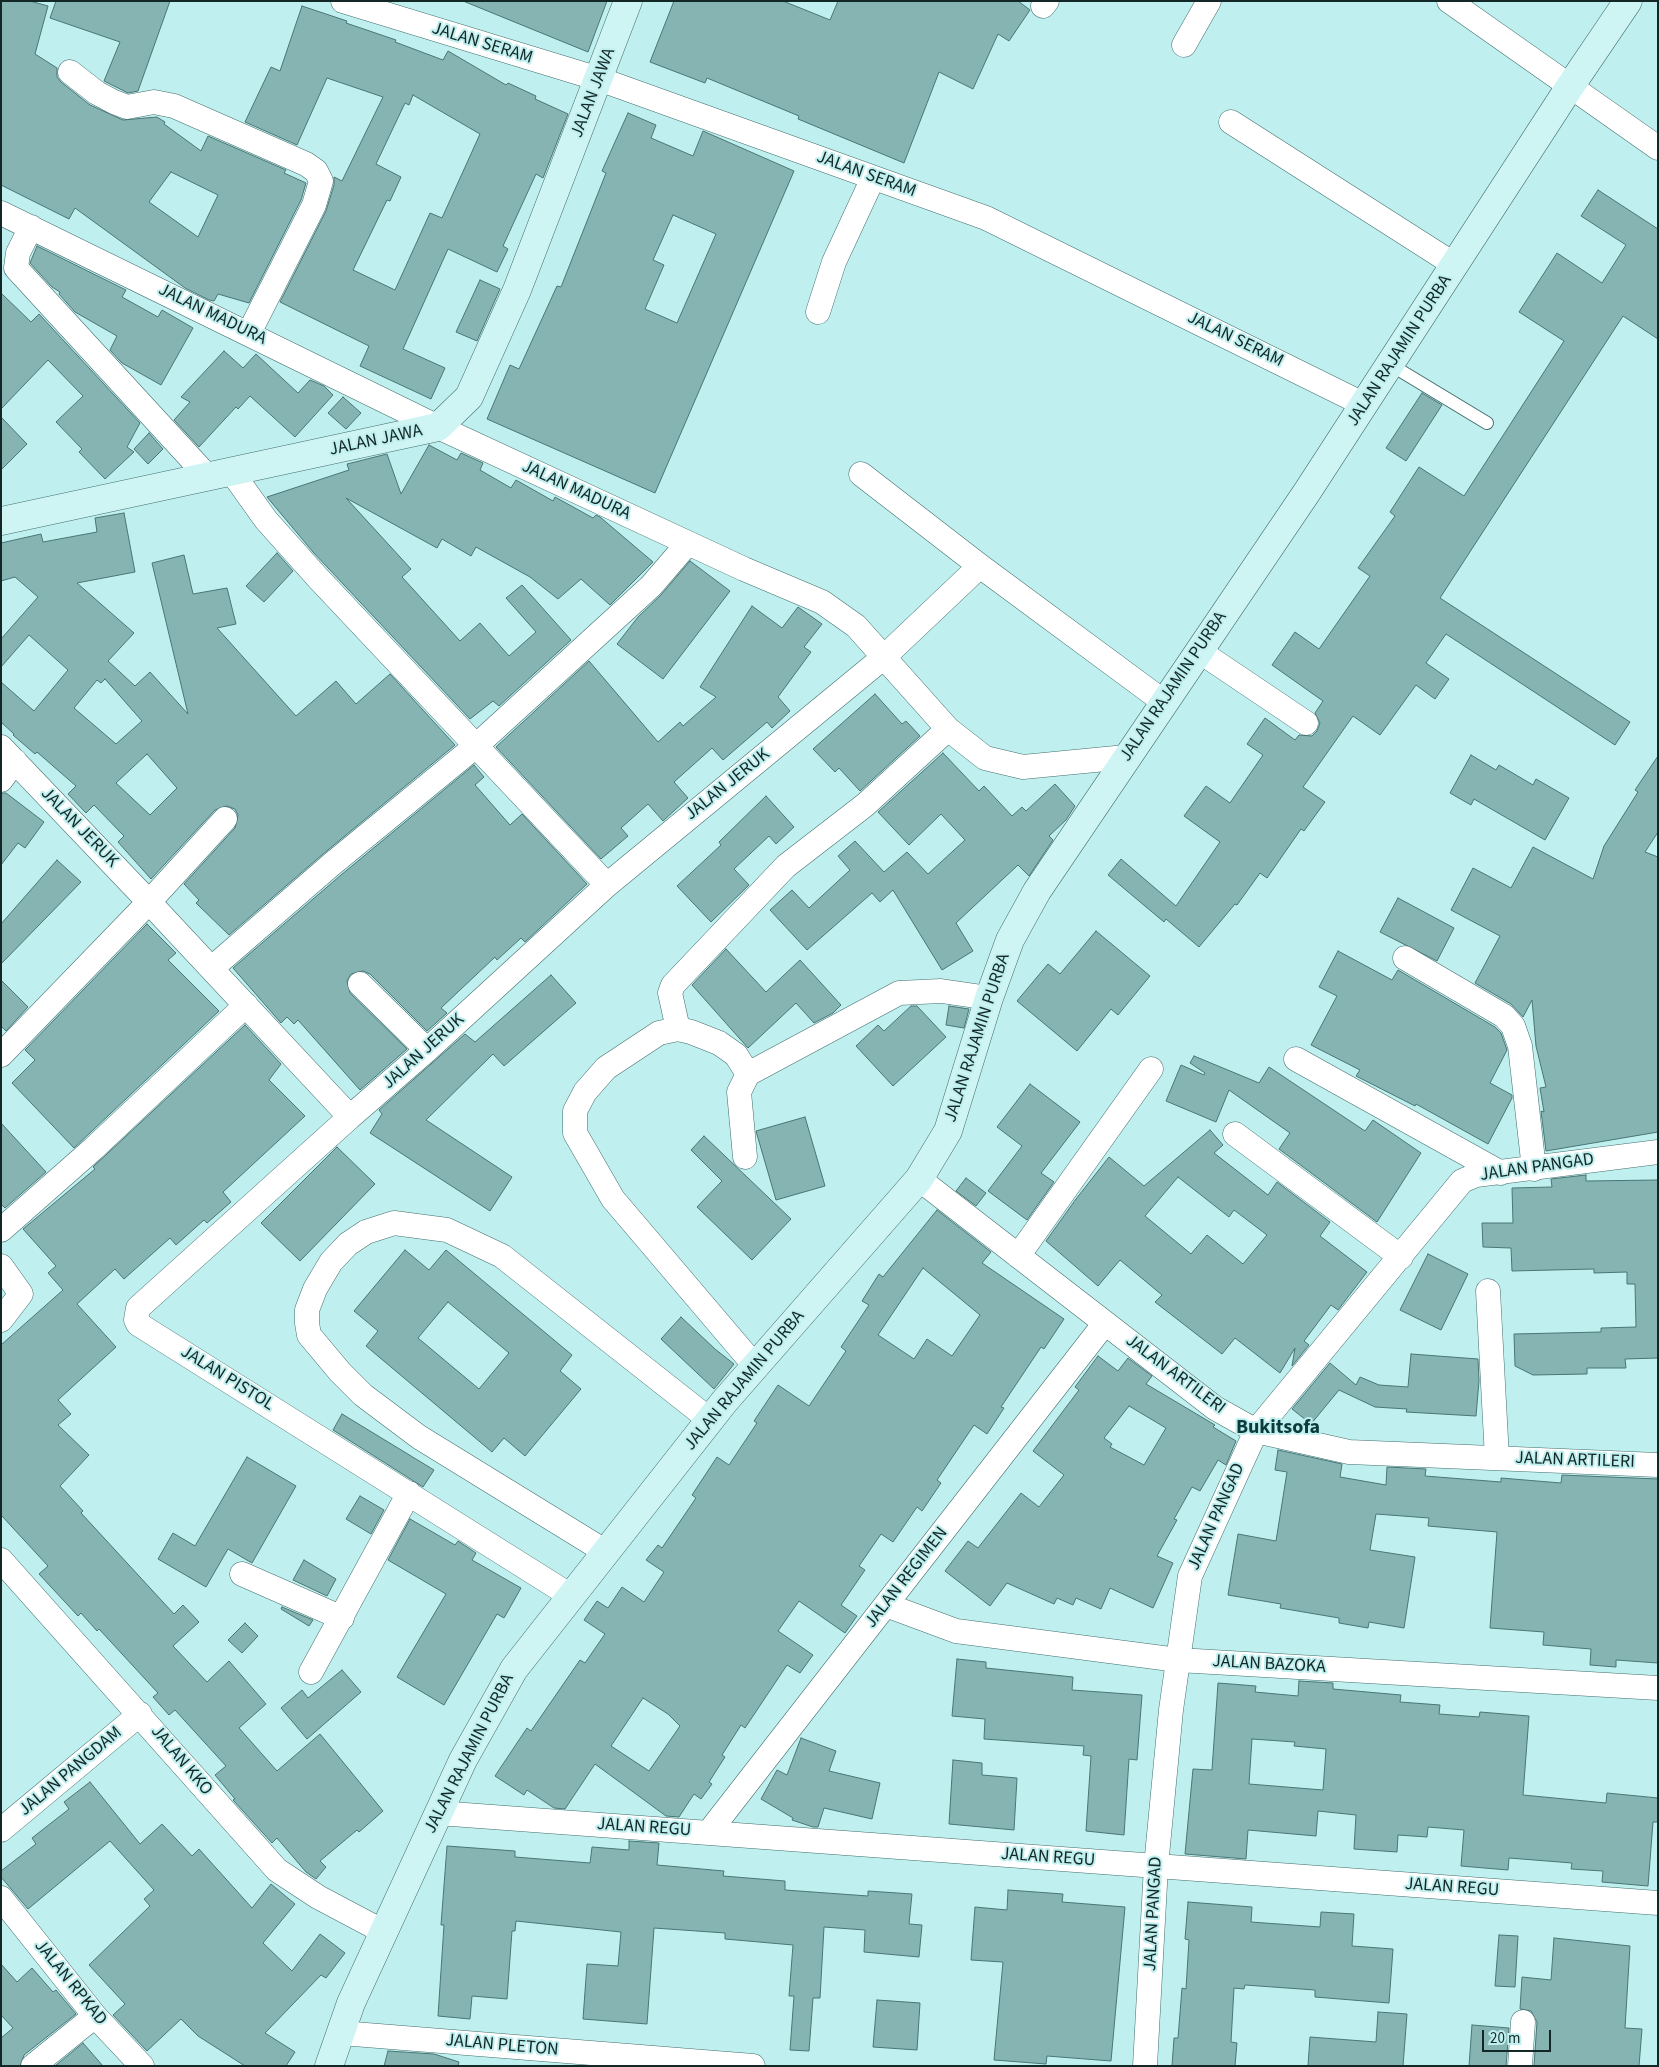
<!DOCTYPE html>
<style>
body{margin:0}
#map{position:relative;width:1659px;height:2067px;overflow:hidden;background:#bfefee;font-family:"Source Sans 3",sans-serif}
canvas{display:block}
.frame{position:absolute;inset:0;border:2px solid #142727;pointer-events:none}
.scale{position:absolute;left:1482px;top:2030px;width:69px;height:22px;box-sizing:border-box;border:2px solid #142727;border-top:0;padding-left:6px;font-size:15px;line-height:18px;white-space:nowrap;color:#142727;-webkit-text-stroke:4px #bfefee;paint-order:stroke}
</style>
<div id="map">
<canvas width="1659" height="2067"></canvas>
<div class="frame"></div>
<div class="scale">20 m</div>
</div>
<script>
const ctx = document.querySelector('canvas').getContext('2d');
ctx.lineJoin = 'round';
function paint(path, color) {
  ctx.fillStyle = color;
  ctx.fill(path, 'evenodd');
}
function toPath(rows) {
  const path = new Path2D();
  for (const r of rows) {
    path.moveTo(r[0], r[1]);
    for (let i = 2; i < r.length; i += 2) path.lineTo(r[i], r[i + 1]);
  }
  return path;
}
function stroke(path, color, width, dash) {
  ctx.strokeStyle = color;
  ctx.lineWidth = width;
  ctx.lineCap = dash ? 'butt' : 'round';
  ctx.setLineDash(dash || []);
  ctx.stroke(path);
}
function write(font, color, halo, rows, align = 'center') {
  ctx.font = font + ' "Source Sans 3",sans-serif';
  ctx.lineWidth = 4;
  ctx.setLineDash([]);
  ctx.textBaseline = 'middle';
  ctx.strokeStyle = halo;
  ctx.fillStyle = color;
  for (const [text, x, y, turn = 0] of rows) {
    ctx.save();
    ctx.translate(x, y);
    ctx.rotate((+turn || 0) * Math.PI / 180);
    ctx.textAlign = isNaN(turn) ? turn : align;
    if (halo) ctx.strokeText(text, 0, 0);
    ctx.fillText(text, 0, 0);
    ctx.restore();
  }
}
const building = toPath([
 [1,1,30,1,48,6,35,54,57,68,57,77,61,82,90,105,123,120,157,117,165,122,164,124,201,151,208,136,286,170,284,173,306,183,301,200,249,303,218,294,214,301,209,300,185,288,75,208,69,219,1,185,1,1],
 [171,172,218,195,198,237,149,202,171,172],
 [56,1,170,1,138,91,128,93,104,81,120,42,50,18,56,1],
 [463,1,607,1,588,52,463,1],
 [674,1,783,1,830,20,838,1,1018,1,1030,10,1009,41,998,34,973,89,939,72,904,163,798,119,799,116,707,78,705,83,650,62,674,1],
 [302,6,347,21,346,23,396,40,395,42,443,60,448,51,506,85,508,83,536,96,535,99,568,114,543,178,536,174,503,246,508,249,497,272,448,249,403,349,445,368,431,399,360,366,369,346,280,302,326,211,334,185,334,177,342,181,383,97,327,78,297,145,245,122,271,67,280,71,302,6],
 [413,95,480,134,442,218,430,213,395,290,353,270,387,200,390,201,401,177,376,164,405,103,409,105,413,95],
 [628,113,656,125,651,138,693,156,703,131,794,171,655,493,487,419,510,365,519,369,557,286,561,287,606,173,602,171,628,113],
 [673,215,716,234,677,323,645,309,664,265,653,260,673,215],
 [1598,190,1658,229,1658,339,1623,316,1440,598,1630,722,1615,745,1446,634,1426,663,1449,679,1435,699,1416,685,1380,735,1353,716,1303,787,1325,802,1304,831,1301,829,1267,878,1260,873,1237,905,1235,904,1199,947,1166,919,1164,922,1108,875,1121,859,1176,906,1220,842,1184,816,1206,786,1230,803,1263,755,1247,744,1265,718,1295,740,1299,735,1312,736,1317,731,1320,723,1315,713,1323,701,1272,665,1295,632,1319,649,1370,576,1358,568,1395,516,1390,512,1419,467,1464,496,1564,341,1519,312,1557,253,1602,283,1626,245,1581,216,1598,190],
 [37,246,126,290,122,297,158,317,162,310,193,328,161,385,122,363,110,350,117,336,75,312,59,294,60,292,52,287,30,263,37,246],
 [480,280,500,289,477,341,456,332,480,280],
 [1,293,31,322,39,314,140,423,127,447,134,452,105,479,79,452,82,449,56,422,83,396,48,360,1,409,1,293],
 [224,351,243,368,256,354,298,393,310,380,324,386,333,395,295,437,250,396,238,409,236,407,199,447,174,420,190,402,181,397,224,351],
 [1422,393,1442,405,1406,461,1386,448,1422,393],
 [343,397,361,413,346,429,328,413,343,397],
 [1,417,27,444,1,470,1,417],
 [149,433,163,449,148,464,134,449,149,433],
 [429,445,457,460,461,453,483,463,480,470,511,488,516,480,553,501,555,497,593,518,596,515,600,517,653,562,610,605,581,579,558,599,530,577,476,547,471,556,442,539,437,548,346,498,411,569,402,577,460,641,480,623,509,656,536,632,506,598,522,585,571,640,499,706,493,701,470,719,313,552,267,497,349,470,347,464,387,454,401,494,429,445],
 [124,513,135,572,77,583,134,633,108,661,135,686,150,672,188,714,152,563,184,555,193,594,227,588,236,624,217,628,296,716,336,681,356,704,390,674,455,745,323,854,229,935,196,903,199,900,184,884,235,828,238,815,235,809,227,806,215,810,151,879,118,842,124,836,94,805,86,813,68,794,76,786,37,752,35,754,13,735,14,734,1,722,1,682,34,711,68,670,29,635,1,667,1,639,38,597,15,577,1,581,1,543,41,534,43,542,97,532,95,518,124,513],
 [105,679,142,721,116,744,74,708,97,680,101,683,105,679],
 [147,754,177,788,150,815,116,783,147,754],
 [277,553,293,571,264,602,246,586,277,553],
 [690,561,730,591,663,679,617,644,638,617,661,595,690,561],
 [752,606,782,628,798,607,822,624,804,647,811,652,778,697,790,711,772,728,767,722,723,760,712,748,674,782,688,798,663,821,648,804,621,828,628,836,601,859,496,747,589,661,658,742,680,722,683,726,716,697,700,687,752,606],
 [875,694,902,724,906,721,920,736,860,791,839,768,835,772,813,749,875,694],
 [943,753,979,791,984,786,1012,816,1022,807,1026,811,1055,784,1075,806,1066,820,1049,836,1053,840,1029,876,1018,865,956,923,973,951,942,970,893,890,880,902,872,893,807,950,770,910,792,890,809,908,850,870,838,856,855,841,884,872,907,852,928,874,965,840,941,814,909,845,878,812,943,753],
 [1471,755,1496,770,1499,765,1533,785,1536,779,1569,798,1545,840,1474,799,1471,805,1450,793,1471,755],
 [1658,756,1658,832,1645,852,1658,857,1658,1132,1546,1151,1541,1111,1544,1112,1540,1088,1546,1087,1536,1046,1532,1000,1523,1017,1511,1004,1475,983,1500,936,1451,910,1473,868,1511,888,1533,847,1593,879,1604,846,1638,792,1635,790,1658,756],
 [474,765,484,777,475,785,510,825,522,814,587,884,525,942,521,938,497,960,495,957,441,1008,447,1013,427,1031,370,974,363,971,351,974,347,981,350,993,407,1049,360,1090,298,1020,294,1024,287,1017,281,1023,233,968,341,875,474,765],
 [1,793,6,793,44,822,25,848,18,843,1,865,1,793],
 [766,796,794,827,776,844,769,836,734,869,749,885,711,922,677,886,721,845,719,842,766,796],
 [57,860,81,882,1,964,1,924,57,860],
 [1398,898,1454,928,1437,961,1380,932,1398,898],
 [147,924,176,953,168,960,219,1011,74,1148,12,1083,35,1060,25,1050,147,924],
 [1096,931,1150,976,1118,1015,1111,1009,1077,1051,1017,1001,1048,964,1060,974,1096,931],
 [726,949,766,992,800,960,841,1005,833,1013,814,1023,796,1003,748,1048,692,985,726,949],
 [1338,951,1392,980,1398,970,1495,1027,1501,1033,1507,1050,1490,1083,1512,1095,1512,1098,1488,1144,1416,1104,1415,1106,1356,1076,1360,1070,1311,1045,1337,996,1319,987,1338,951],
 [551,975,576,1003,504,1066,493,1054,426,1120,512,1177,490,1211,370,1133,382,1114,379,1110,465,1034,475,1042,551,975],
 [1,980,28,1007,6,1031,1,1026,1,980],
 [911,1006,917,1006,946,1037,893,1086,856,1046,878,1025,884,1031,911,1006],
 [949,1006,969,1009,964,1028,946,1025,949,1006],
 [245,1025,281,1064,269,1080,305,1116,223,1192,231,1202,207,1223,204,1220,176,1245,170,1238,124,1279,115,1269,77,1304,116,1347,58,1400,71,1414,58,1425,89,1455,60,1486,83,1511,81,1513,174,1614,183,1605,199,1622,173,1646,207,1682,229,1661,266,1704,239,1728,277,1771,320,1734,383,1811,359,1832,357,1830,320,1861,326,1867,316,1879,306,1872,277,1838,272,1843,233,1800,235,1799,215,1775,226,1766,175,1710,169,1715,153,1697,158,1693,99,1629,97,1631,81,1613,78,1616,39,1574,48,1566,1,1515,1,1345,63,1290,48,1273,56,1266,23,1229,95,1169,93,1167,245,1025],
 [1194,1056,1259,1083,1269,1067,1365,1131,1373,1120,1421,1153,1377,1222,1279,1149,1290,1133,1229,1090,1216,1122,1166,1101,1181,1065,1204,1075,1205,1073,1190,1063,1194,1056],
 [1030,1084,1080,1122,1041,1173,1054,1182,1027,1220,988,1191,1022,1146,997,1127,1030,1084],
 [805,1117,825,1186,776,1200,756,1131,805,1117],
 [1,1123,46,1172,5,1208,1,1204,1,1123],
 [1210,1130,1223,1145,1214,1153,1268,1195,1277,1182,1330,1222,1320,1236,1367,1272,1338,1310,1331,1305,1304,1341,1309,1345,1292,1366,1295,1348,1280,1373,1235,1338,1222,1354,1155,1302,1162,1295,1120,1260,1098,1286,1046,1241,1076,1199,1109,1157,1144,1186,1210,1130],
 [1178,1177,1229,1217,1234,1210,1267,1235,1243,1264,1207,1235,1191,1254,1145,1216,1178,1177],
 [704,1136,791,1219,752,1260,697,1207,722,1181,691,1150,704,1136],
 [337,1147,375,1184,300,1261,261,1223,337,1147],
 [1586,1175,1586,1181,1658,1180,1658,1358,1625,1359,1626,1368,1587,1368,1587,1374,1533,1375,1515,1366,1514,1334,1601,1332,1601,1328,1636,1327,1635,1284,1627,1284,1627,1272,1594,1273,1594,1269,1512,1271,1511,1248,1483,1247,1482,1223,1513,1223,1512,1188,1552,1187,1551,1179,1586,1175],
 [966,1178,986,1193,976,1206,956,1191,966,1178],
 [937,1210,991,1252,982,1263,1064,1319,1044,1349,1041,1347,1001,1407,1004,1408,987,1434,974,1425,937,1480,941,1483,922,1511,917,1507,893,1542,881,1534,859,1566,865,1570,841,1605,857,1616,845,1633,799,1601,778,1631,813,1655,800,1673,787,1665,745,1728,741,1725,722,1755,725,1757,709,1782,712,1784,701,1799,694,1794,679,1817,666,1816,595,1764,565,1809,554,1808,527,1790,524,1795,495,1776,527,1728,531,1731,580,1660,585,1663,605,1634,584,1620,597,1601,608,1608,622,1587,644,1602,664,1572,646,1560,658,1545,662,1548,696,1498,692,1495,717,1457,729,1465,757,1423,754,1421,778,1385,809,1406,846,1351,841,1347,869,1305,862,1301,879,1274,883,1277,937,1210],
 [923,1268,980,1315,952,1356,927,1339,914,1359,878,1335,923,1268],
 [643,1698,668,1714,680,1726,649,1771,611,1746,643,1698],
 [405,1250,429,1270,446,1250,572,1355,560,1371,581,1389,525,1456,504,1438,492,1452,366,1346,378,1331,354,1311,405,1250],
 [448,1302,509,1353,479,1389,418,1338,448,1302],
 [1428,1254,1468,1274,1441,1330,1400,1310,1428,1254],
 [681,1317,715,1349,734,1364,714,1389,661,1339,681,1317],
 [1411,1354,1478,1359,1479,1381,1476,1416,1406,1412,1407,1409,1375,1407,1339,1390,1311,1424,1292,1409,1330,1363,1356,1385,1360,1377,1379,1385,1408,1387,1411,1354],
 [1098,1356,1118,1371,1128,1358,1152,1376,1146,1384,1215,1425,1213,1427,1236,1441,1226,1465,1218,1460,1200,1491,1192,1487,1174,1519,1177,1520,1157,1556,1173,1563,1153,1608,1110,1588,1101,1609,1076,1598,1073,1605,1057,1598,1054,1604,1007,1583,990,1606,945,1571,968,1541,978,1548,1021,1493,1039,1507,1064,1475,1033,1451,1079,1390,1075,1387,1098,1356],
 [1129,1406,1166,1428,1144,1465,1110,1447,1112,1444,1104,1438,1129,1406],
 [342,1414,434,1470,423,1487,333,1430,342,1414],
 [1278,1450,1342,1464,1340,1477,1386,1485,1387,1467,1426,1469,1425,1476,1501,1482,1501,1478,1561,1483,1562,1475,1658,1479,1658,1663,1616,1660,1616,1667,1590,1665,1591,1649,1543,1645,1544,1632,1490,1628,1497,1532,1428,1526,1429,1518,1376,1514,1370,1550,1415,1557,1404,1628,1369,1622,1368,1628,1339,1623,1339,1618,1280,1608,1281,1604,1228,1595,1238,1534,1276,1541,1287,1472,1275,1470,1278,1450],
 [247,1457,296,1486,252,1563,228,1549,206,1587,158,1559,173,1533,195,1546,247,1457],
 [360,1496,384,1510,371,1534,346,1519,360,1496],
 [410,1519,455,1545,458,1541,476,1553,472,1560,521,1588,504,1618,497,1614,444,1705,397,1677,446,1594,388,1560,410,1519],
 [304,1560,336,1579,327,1596,293,1580,304,1560],
 [282,1607,313,1620,309,1626,281,1609,282,1607],
 [245,1623,258,1636,242,1653,228,1640,245,1623],
 [957,1659,986,1662,986,1668,1073,1677,1072,1690,1142,1695,1137,1760,1129,1759,1124,1835,1086,1831,1091,1756,1083,1755,1084,1746,984,1739,985,1719,952,1716,957,1659],
 [342,1670,361,1692,307,1739,281,1708,302,1690,308,1698,342,1670],
 [1299,1681,1333,1683,1333,1689,1401,1695,1400,1702,1440,1705,1439,1714,1479,1717,1480,1712,1529,1716,1523,1795,1606,1803,1607,1793,1658,1798,1658,1822,1653,1822,1648,1886,1602,1882,1603,1871,1571,1869,1572,1863,1509,1858,1508,1870,1461,1866,1464,1830,1428,1827,1427,1837,1398,1835,1397,1852,1354,1849,1356,1815,1318,1811,1316,1836,1248,1830,1246,1859,1185,1854,1193,1769,1212,1770,1218,1683,1256,1686,1255,1692,1298,1696,1299,1681],
 [1252,1739,1295,1742,1294,1746,1326,1749,1323,1790,1249,1784,1252,1739],
 [801,1738,836,1751,829,1771,880,1783,872,1819,824,1808,818,1827,813,1827,792,1820,793,1818,761,1799,777,1770,787,1775,801,1738],
 [953,1760,982,1763,982,1775,1017,1778,1014,1830,949,1824,953,1760],
 [90,1782,140,1844,162,1824,192,1856,199,1849,252,1908,271,1884,295,1904,263,1943,292,1971,320,1934,345,1953,326,1978,321,1975,265,2033,295,2052,286,2066,245,2066,198,2036,181,2019,147,2051,113,2015,125,2004,89,1965,150,1906,144,1899,154,1890,110,1841,28,1909,1,1877,1,1871,36,1844,32,1838,69,1809,64,1802,90,1782],
 [629,1841,659,1843,657,1865,724,1871,723,1876,785,1881,785,1890,868,1896,868,1891,912,1894,909,1924,922,1925,919,1957,864,1952,865,1930,824,1927,820,1998,813,1998,809,2051,790,2050,794,1996,789,1996,793,1945,725,1939,725,1933,654,1928,647,2024,583,2019,587,1964,618,1966,621,1932,516,1921,515,1931,512,1931,507,1999,472,1996,470,2019,438,2016,444,1925,441,1925,447,1846,515,1851,515,1857,590,1863,592,1847,629,1850,629,1841],
 [1008,1890,1063,1894,1062,1902,1125,1907,1111,2061,1047,2056,1046,2064,994,2060,1003,1962,971,1960,975,1907,1007,1910,1008,1890],
 [1188,1902,1252,1907,1251,1922,1320,1927,1321,1912,1354,1914,1352,1946,1393,1949,1389,2003,1315,1997,1315,1990,1245,1985,1244,1989,1234,1988,1231,2042,1237,2043,1235,2066,1172,2066,1174,2038,1178,2038,1182,1988,1186,1989,1189,1940,1185,1939,1188,1902],
 [1499,1935,1518,1936,1515,1987,1495,1986,1499,1935],
 [1554,1938,1630,1946,1625,2028,1642,2029,1639,2066,1534,2066,1537,2022,1531,2011,1520,2009,1522,1977,1551,1980,1554,1938],
 [1,1964,17,1982,32,1968,53,1992,56,1990,76,2014,24,2055,20,2066,1,2066,1,2038,13,2028,1,2015,1,1964],
 [877,2000,920,2003,917,2050,873,2047,877,2000],
 [1378,2012,1407,2014,1403,2066,1308,2066,1310,2037,1376,2042,1378,2012],
 [1472,2025,1509,2028,1506,2066,1469,2066,1472,2025],
 [83,2043,103,2066,55,2066,83,2043],
 [388,2051,434,2054,459,2062,458,2066,384,2066,388,2051]
]);
paint(building, '#86b4b3');
stroke(building, '#4a7675', 1);
const lane = toPath([
 [1391,365,1487,423]
]);
const street = toPath([
 [343,1,599,79,986,218,1365,405],
 [1449,1,1658,148],
 [1043,6,1047,1],
 [1184,45,1209,1],
 [70,72,97,93,114,102,127,107,154,102,174,106,306,164,316,171,321,181,314,205,249,333],
 [1231,122,1455,265],
 [1,213,438,427,744,569,822,602,856,626,948,729,985,758,1023,767,1126,757],
 [31,227,18,253,16,268,208,477],
 [818,312,834,262,873,178],
 [231,471,266,520,317,577,607,885],
 [861,474,980,566,1164,702],
 [1199,651,1306,723],
 [1,747,149,902,350,1117,427,1050,607,885,884,657,980,566],
 [1,780,15,761],
 [1405,958,1504,1016,1513,1026,1520,1046,1534,1169],
 [212,968,332,864,477,745,651,586,688,543],
 [360,984,427,1050],
 [678,1029,670,993,673,985,786,866,865,805,948,729],
 [1,1055,149,902,225,819],
 [1296,1059,1501,1173],
 [748,1074,736,1055,719,1043,691,1032,678,1029,659,1033,606,1068,585,1092,575,1111,575,1133,613,1199,755,1366],
 [350,1117,138,1308,136,1320,138,1324,571,1596],
 [1235,1134,1401,1257],
 [745,1157,739,1092,748,1074,899,993,941,991,989,998],
 [919,1179,1215,1408,1256,1431,1349,1452,1658,1465],
 [1,1230,93,1149,246,1005],
 [1018,1256,1151,1069],
 [1,1266,21,1294,1,1320],
 [1488,1291,1497,1458],
 [606,1552,419,1437,363,1395,340,1372,309,1335,307,1323,307,1310,315,1289,331,1262,348,1244,366,1232,394,1223,447,1230,502,1256,710,1420],
 [1,1560,277,1870,318,1897,384,1932],
 [242,1574,342,1618],
 [886,1605,956,1631,1178,1660,1658,1688],
 [311,1672,409,1493],
 [438,1813,1658,1903],
 [1,1830,140,1714],
 [709,1832,1105,1323],
 [1,1898,95,2016,142,2066],
 [341,2033,753,2066],
 [33,2066,95,2016],
 [1145,2066,1156,1866,1171,1710,1190,1576,1256,1431,1462,1181,1476,1175,1658,1152],
 [1520,2066,1523,2022]
]);
const secondary = toPath([
 [1,521,438,427,469,397,517,290,628,1],
 [329,2066,351,2003,463,1760,514,1669,724,1402,919,1179,948,1131,989,998,1010,940,1037,891,1307,492,1569,88,1628,1]
]);
stroke(lane, '#426f6e', 14);
stroke(street, '#426f6e', 25);
stroke(secondary, '#426f6e', 29);
stroke(lane, '#fff', 12);
stroke(street, '#fff', 24);
stroke(secondary, '#cff4f4', 28);
write('18px', '#142727', '#bfefee', [
 ["JALAN SERAM",482,44,17],
 ["JALAN JAWA",594,93,-69],
 ["JALAN SERAM",866,175,20],
 ["JALAN MADURA",212,315,26],
 ["JALAN SERAM",1235,340,26],
 ["JALAN RAJAMIN PURBA",1400,351,-57],
 ["JALAN JAWA",376,441,-12],
 ["JALAN MADURA",576,491,25],
 ["JALAN RAJAMIN PURBA",1174,687,-56],
 ["JALAN JERUK",728,785,-39],
 ["JALAN JERUK",79,828,46],
 ["JALAN RAJAMIN PURBA",978,1038,-72],
 ["JALAN JERUK",424,1052,-42],
 ["JALAN PANGAD",1537,1168,-8],
 ["JALAN ARTILERI",1175,1375,37],
 ["JALAN PISTOL",227,1379,32],
 ["JALAN RAJAMIN PURBA",745,1381,-50],
 ["JALAN ARTILERI",1575,1461,2],
 ["JALAN PANGAD",1217,1517,-66],
 ["JALAN REGIMEN",907,1578,-52],
 ["JALAN BAZOKA",1269,1665,3],
 ["JALAN RAJAMIN PURBA",470,1754,-63],
 ["JALAN KKO",181,1761,50],
 ["JALAN PANGDAM",71,1772,-40],
 ["JALAN REGU",644,1828,4],
 ["JALAN REGU",1048,1858,4],
 ["JALAN REGU",1452,1888,4],
 ["JALAN PANGAD",1154,1914,-87],
 ["JALAN RPKAD",70,1983,51],
 ["JALAN PLETON",502,2046,5]
]);
write('bold 20px', '#0c3b3b', '#bfefee', [
 ["Bukitsofa",1278,1429]
]);
</script>
